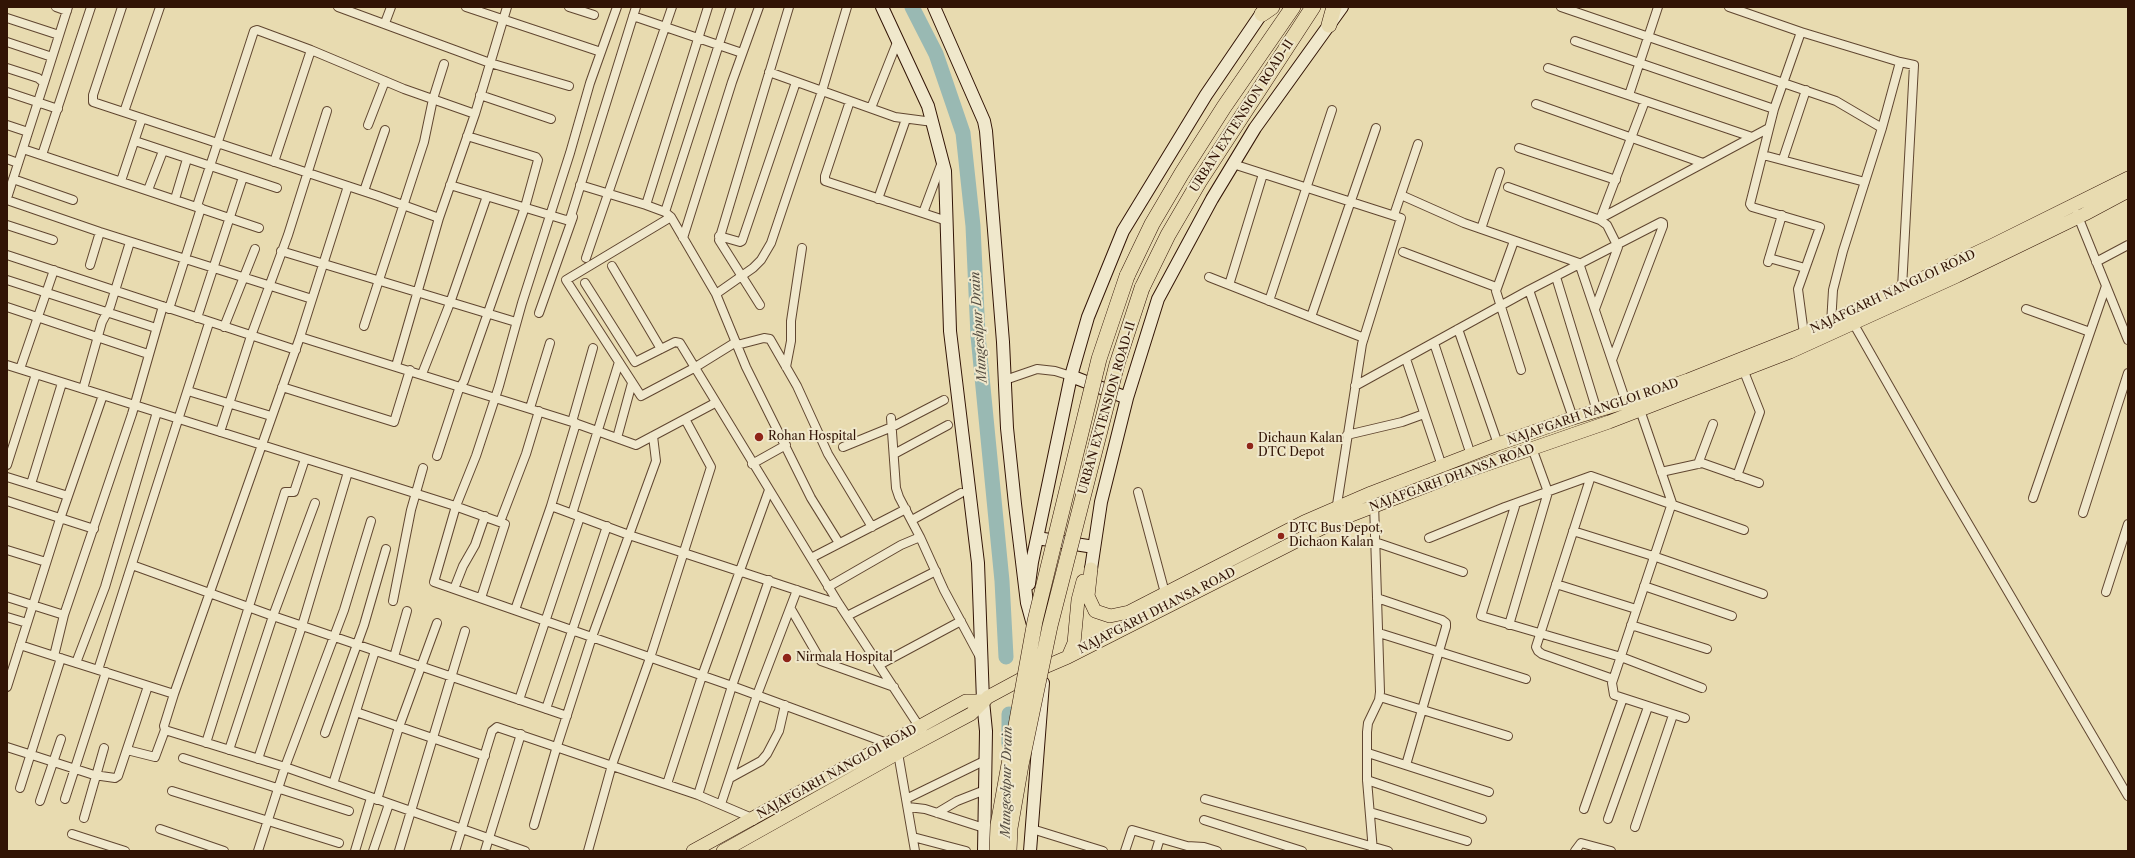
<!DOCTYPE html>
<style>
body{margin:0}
#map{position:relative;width:2135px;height:858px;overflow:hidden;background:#e8dbb0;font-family:"Libre Caslon Text",serif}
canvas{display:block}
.frame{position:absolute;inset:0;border:8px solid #321405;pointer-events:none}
</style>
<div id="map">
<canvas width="2135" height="858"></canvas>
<div class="frame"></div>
</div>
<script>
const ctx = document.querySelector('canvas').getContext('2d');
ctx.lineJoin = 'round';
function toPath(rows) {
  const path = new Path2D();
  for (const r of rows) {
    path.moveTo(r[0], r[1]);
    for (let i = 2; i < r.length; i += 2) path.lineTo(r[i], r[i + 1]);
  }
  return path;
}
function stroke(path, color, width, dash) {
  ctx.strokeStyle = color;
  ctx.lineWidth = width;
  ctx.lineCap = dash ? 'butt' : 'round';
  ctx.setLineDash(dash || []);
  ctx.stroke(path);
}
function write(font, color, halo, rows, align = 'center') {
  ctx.font = font + ' "Libre Caslon Text",serif';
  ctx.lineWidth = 4;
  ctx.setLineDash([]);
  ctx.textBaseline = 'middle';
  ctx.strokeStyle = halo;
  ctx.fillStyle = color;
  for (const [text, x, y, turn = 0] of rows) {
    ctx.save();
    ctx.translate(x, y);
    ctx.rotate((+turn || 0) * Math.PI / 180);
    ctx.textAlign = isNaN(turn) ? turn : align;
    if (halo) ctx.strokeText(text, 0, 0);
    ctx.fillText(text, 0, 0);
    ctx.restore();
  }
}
stroke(toPath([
 [912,7,936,54,963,133,973,226,978,336,1002,581,1006,657],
 [1009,714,1009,744]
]), '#99b9b3', 15);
const street = toPath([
 [56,7,67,11],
 [122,7,93,95,93,102,378,196,439,218],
 [338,7,490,63,569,86],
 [466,7,601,52],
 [569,7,594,15],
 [617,7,590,83,570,153,522,303,499,386,476,456,456,506,434,582,732,686,887,743],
 [1561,7,1836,101,1882,128],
 [1729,7,1801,32,1900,62,1882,128,1843,251,1833,290,1831,324],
 [633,16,742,53],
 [7,18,59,35],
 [385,23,391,7],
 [1801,32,1774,109,1750,204,1752,207,1820,227,1798,289,1804,334],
 [1575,41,1774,109],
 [7,42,52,57],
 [1900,62,1914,65,1902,288],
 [7,68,38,78,44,83,7,198],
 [1548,68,1752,137],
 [769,72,895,117,933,122],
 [44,83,68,7],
 [7,92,58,109],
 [480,95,551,119],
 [1629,95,1658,7],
 [850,101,825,176,825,181,947,221],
 [1536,104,1703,163],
 [871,108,898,40],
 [124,112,160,7],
 [7,125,28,132],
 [368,125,385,81],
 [135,141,277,188],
 [1519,148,1616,180],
 [23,149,259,228],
 [42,155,91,7],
 [1763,155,1865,182],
 [7,159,18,163],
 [1783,159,1806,90],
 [274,162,311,50],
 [1233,164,1401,218,1362,344,1336,511],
 [13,179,73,200],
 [121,181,142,118],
 [450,185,566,220,570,219,636,7],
 [580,185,646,205,665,212,671,217,716,294,746,367,811,498,839,543],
 [1508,187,1600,220,1607,225,1618,247,1595,309],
 [148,190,163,151],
 [364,191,385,130],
 [1401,195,1464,223,1579,263,1626,402],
 [175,199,187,159],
 [878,199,906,119],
 [7,200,100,232,312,299],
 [646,205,708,7],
 [197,206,254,31,257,30,311,50,404,89,475,114],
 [665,212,731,7],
 [923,213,942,162],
 [2077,214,2128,340],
 [1394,215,1418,144],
 [671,217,566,280,641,396,694,368,736,342],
 [1601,218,1769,128],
 [1600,220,1645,101],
 [7,225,53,240],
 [1481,229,1500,172],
 [719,236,740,242,742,241,796,82],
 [683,238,732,82,759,7],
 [1514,241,1496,291,1521,370],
 [281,251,516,322],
 [1403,252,1496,287],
 [7,255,296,350],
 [586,258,672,7],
 [1769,258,1805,268],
 [1768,262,1782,215],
 [2096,262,2128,245],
 [90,265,100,232],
 [612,266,661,349],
 [1209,277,1364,338],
 [1556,277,1597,411],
 [7,280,156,328],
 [585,283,635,362,675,342,680,343,839,604,926,737],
 [1229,285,1263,174],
 [1529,290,1573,418],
 [716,294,753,268,761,260,771,243,822,91,847,7],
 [1269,301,1332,110],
 [760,305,719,240,789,7],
 [7,307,148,354],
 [169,309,201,208],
 [2026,309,2090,332],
 [539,313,573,217],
 [1311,317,1376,128],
 [197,318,243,177],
 [1852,321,1946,486,2128,796],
 [364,326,424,142,433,99,444,64],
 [224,327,255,249],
 [1458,329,1498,444],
 [300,337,572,422,636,445,715,403],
 [1434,343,1471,455],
 [737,345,764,338,770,339,797,386,828,454,872,527],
 [1406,359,1442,466],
 [7,365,348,472,302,626,258,759],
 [396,366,439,218,475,114,507,7],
 [786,367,791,341,791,321,802,248],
 [20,369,54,270],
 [422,374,450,303,487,196],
 [1005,380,1037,369,1055,371,1071,376],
 [1355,386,1529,290,1661,222,1663,223,1663,226,1612,360],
 [282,387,394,422,410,370],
 [83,389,102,322,110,307,130,242],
 [188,391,271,416],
 [1639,407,1672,503,1612,683,1614,695,1685,718],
 [530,408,550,343],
 [891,418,896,488,899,497,920,537,944,590,981,659],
 [572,422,593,348],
 [576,423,551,506,629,535,839,604],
 [220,432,251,336,288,235,327,111],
 [1347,435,1402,422,1424,414],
 [617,438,632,383],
 [843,447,892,427,944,400],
 [894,454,948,425],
 [437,456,459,389,464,381,525,207,538,160,536,157,467,136],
 [752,464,786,445],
 [1698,464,1713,424],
 [7,465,36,374],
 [348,472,452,505,505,524,481,598],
 [1661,472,1702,463,1759,483],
 [1591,476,1536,647,1538,651,1542,654,1613,679],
 [1737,476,1760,412,1743,369],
 [7,477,68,496],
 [31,484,62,383],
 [1138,492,1165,593],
 [2033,498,2106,286],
 [7,501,94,529],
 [1516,503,1481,616,1621,657,1702,688],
 [2083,513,2128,373],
 [572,514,619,362],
 [912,520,961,493],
 [500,522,526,454,539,411],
 [1573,531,1653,556,1763,594],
 [1429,538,1505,507,1591,476,1744,530],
 [1375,542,1463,572],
 [7,550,46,562],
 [811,558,906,509],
 [132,565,273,616,567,716],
 [1556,584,1636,609],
 [1644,586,1732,616],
 [828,587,901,545,920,537],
 [454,589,463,566,475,545,485,516],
 [2106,592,2128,524],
 [7,597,64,615,54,656,174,694,164,726,165,730,285,767,344,610,371,521],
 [1377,598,1442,620,1446,623,1446,627,1406,765],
 [393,601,411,510,423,468],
 [791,609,821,661,894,687],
 [515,610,551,506],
 [64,615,132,414,163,306],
 [847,616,936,571],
 [7,617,27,623],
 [1509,625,1548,492,1532,448],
 [1631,625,1707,649],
 [1379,633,1526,679],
 [20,645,54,656],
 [394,657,407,611],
 [76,663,105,587,157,412],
 [879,665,961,621],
 [98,670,209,323],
 [7,687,60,519,103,395],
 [174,694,300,337,348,186],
 [1380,697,1508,736],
 [519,700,580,517],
 [546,709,607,526],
 [356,712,485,756],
 [325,733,364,625,386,549],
 [206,743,285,492,294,492,305,459],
 [7,747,94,775,115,778,118,776,148,686],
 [127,750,155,757,165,730],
 [229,750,273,616,315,503],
 [898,753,915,851],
 [1368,753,1489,792],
 [183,758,349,811],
 [730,778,761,761,767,754,779,731,785,705],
 [1367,780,1482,819],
 [333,784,375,651],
 [667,784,702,676,769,490],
 [20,788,61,658],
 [172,791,339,843],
 [698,795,732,686,769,580],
 [65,799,106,672],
 [906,799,986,760],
 [1205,799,1388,851],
 [377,800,399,727,437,623],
 [40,801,61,739],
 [721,804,757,695,797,590],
 [908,807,925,809,984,828],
 [1584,809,1623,698],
 [1370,812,1467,841],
 [937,813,957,801,985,790],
 [84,818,104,748],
 [1608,819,1648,707],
 [1204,820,1302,851],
 [534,825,557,746,592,637,656,461,653,436],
 [1635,827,1673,715],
 [160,829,224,851],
 [1032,829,1103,851],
 [72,834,125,851],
 [913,837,966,851],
 [258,851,285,767,525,851],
 [355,851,371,798],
 [373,851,389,804],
 [399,851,465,631],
 [455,851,492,731,497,727,698,795,752,818,753,821],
 [485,851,521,734],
 [588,851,612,765,650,658,711,467,685,419],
 [1125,851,1132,830,1187,846,1204,847,1217,851],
 [1156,851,1160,838],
 [1373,851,1367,780,1367,732,1368,723,1379,700,1380,692,1374,503],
 [1575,851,1581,843,1611,851]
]);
const secondary = toPath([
 [882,7,928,106,945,171,950,331,978,563,983,701,986,731,984,851],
 [934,7,984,121,986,131,1003,342,1007,428,1015,504,1027,603,1043,661],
 [1071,376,1127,398],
 [1037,538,1094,547],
 [1091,569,1101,502,1127,398,1158,299,1212,199,1255,128,1342,7],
 [1029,584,1032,562,1071,376,1088,317,1123,231,1206,95,1266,7],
 [1030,851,1043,683]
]);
const primary = toPath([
 [1091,569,1088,596,1095,611,1110,616,1129,612,1304,522,1371,493,1498,444,1573,418,1626,402,1688,380,1804,334,1993,245,2128,178],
 [1068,657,1074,643,1078,600,1083,581],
 [693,851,966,701,983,701],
 [723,851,898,753,971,714,988,697,1040,669,1068,657,1336,521,1447,478,1609,422,1790,352,1957,276,2085,214,2128,191]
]);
const highway = toPath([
 [1262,14,1272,7],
 [1329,25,1334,7],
 [1127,276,1152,224,1182,173,1224,107,1293,7],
 [1142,288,1168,235,1199,182,1313,7]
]);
stroke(street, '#604630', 10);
stroke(secondary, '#321405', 14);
stroke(primary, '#321405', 14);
stroke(highway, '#321405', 16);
stroke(street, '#f0e8cc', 8);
stroke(secondary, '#f0e8cc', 12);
stroke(primary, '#e8dbb0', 13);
stroke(highway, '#e8dbb0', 15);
const highwayBridge = toPath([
 [997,851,998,825,1035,621,1099,359,1127,276],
 [1009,851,1010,828,1021,765,1050,626,1117,364,1142,288]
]);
stroke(highwayBridge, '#321405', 16, []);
stroke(highwayBridge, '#e8dbb0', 15);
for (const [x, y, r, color] of [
 [759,437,5,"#8f2418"],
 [1250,446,4,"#8f2418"],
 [1281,536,4,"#8f2418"],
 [787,658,5,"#8f2418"]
]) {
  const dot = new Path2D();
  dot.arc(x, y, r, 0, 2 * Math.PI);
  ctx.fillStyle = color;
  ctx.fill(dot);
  stroke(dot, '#f0e8cc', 1.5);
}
write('12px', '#321405', '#f0e8cc', [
 ["URBAN EXTENSION ROAD-II",1242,116,-57],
 ["NAJAFGARH NANGLOI ROAD",1893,292,-25],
 ["URBAN EXTENSION ROAD-II",1107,408,-74],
 ["NAJAFGARH NANGLOI ROAD",1593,412,-19],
 ["NAJAFGARH DHANSA ROAD",1452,478,-20],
 ["NAJAFGARH DHANSA ROAD",1157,611,-27],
 ["NAJAFGARH NANGLOI ROAD",837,772,-29]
]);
write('12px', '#321405', '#f0e8cc', [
 ["Rohan Hospital",768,437],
 ["Dichaun Kalan",1258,439],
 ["DTC Depot",1258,453],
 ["DTC Bus Depot,",1289,529],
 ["Dichaon Kalan",1289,543],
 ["Nirmala Hospital",796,658]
], 'left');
write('italic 13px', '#564e42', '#f0e8cc', [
 ["Mungeshpur Drain",979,327,-94],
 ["Mungeshpur Drain",1007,782,-89]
]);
</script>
